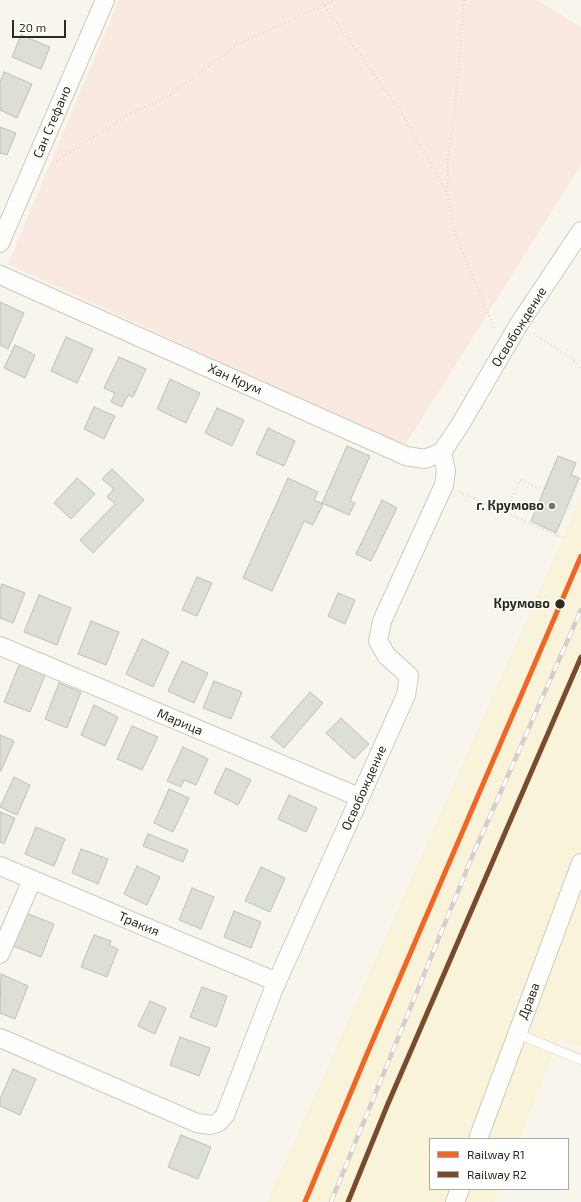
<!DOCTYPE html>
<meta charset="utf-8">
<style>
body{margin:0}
#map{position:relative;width:581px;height:1202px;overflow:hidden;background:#f8f6ec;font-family:"Exo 2",sans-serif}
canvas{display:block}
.legend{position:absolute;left:429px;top:1138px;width:140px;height:52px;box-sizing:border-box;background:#fff;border:1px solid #ababa5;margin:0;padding:5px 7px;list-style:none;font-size:12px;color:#2e2c1f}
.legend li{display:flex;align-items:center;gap:8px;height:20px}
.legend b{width:20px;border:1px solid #ababa5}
.scale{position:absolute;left:12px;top:20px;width:54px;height:18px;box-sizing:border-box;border:2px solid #2e2c1f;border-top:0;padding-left:5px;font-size:12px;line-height:14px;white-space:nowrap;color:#2e2c1f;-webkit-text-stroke:3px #fff;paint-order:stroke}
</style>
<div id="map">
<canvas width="581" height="1202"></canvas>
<ul class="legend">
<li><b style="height:5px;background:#f26522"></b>Railway R1</li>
<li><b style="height:5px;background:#7a4b2a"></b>Railway R2</li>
</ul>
<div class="scale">20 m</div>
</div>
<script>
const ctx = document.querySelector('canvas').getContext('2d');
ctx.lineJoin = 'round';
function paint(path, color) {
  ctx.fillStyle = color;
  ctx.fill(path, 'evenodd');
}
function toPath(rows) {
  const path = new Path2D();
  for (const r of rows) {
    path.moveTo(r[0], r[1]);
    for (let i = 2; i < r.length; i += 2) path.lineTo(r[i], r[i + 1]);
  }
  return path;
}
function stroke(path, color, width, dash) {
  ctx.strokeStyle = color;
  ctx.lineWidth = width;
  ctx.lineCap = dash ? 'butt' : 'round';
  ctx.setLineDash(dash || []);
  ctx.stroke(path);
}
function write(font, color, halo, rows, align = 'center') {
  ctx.font = font + ' "Exo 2",sans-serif';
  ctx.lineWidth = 3;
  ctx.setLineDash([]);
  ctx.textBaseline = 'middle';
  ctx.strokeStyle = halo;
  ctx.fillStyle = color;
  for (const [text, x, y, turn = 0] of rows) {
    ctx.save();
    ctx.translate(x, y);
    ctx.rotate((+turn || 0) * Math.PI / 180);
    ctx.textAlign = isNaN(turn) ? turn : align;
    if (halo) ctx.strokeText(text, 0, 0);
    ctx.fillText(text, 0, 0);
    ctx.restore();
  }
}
paint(toPath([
 [581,497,581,1047,559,1038,520,1139,430,1139,430,1189,500,1189,495,1202,267,1202]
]), '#f9f4d9');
paint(toPath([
 [119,0,537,0,581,27,581,165,404,447,8,264]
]), '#fae9e0');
const building = toPath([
 [21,35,50,47,41,69,12,57,21,35],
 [4,72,32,84,17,118,0,110,0,82,4,72],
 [0,127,16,133,7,155,0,153,0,127],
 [0,302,24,313,8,349,0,345,0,302],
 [66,337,93,349,77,383,51,371,66,337],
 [15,345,35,355,25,378,4,368,15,345],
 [119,357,146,369,133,397,128,395,122,407,111,402,115,393,104,388,119,357],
 [170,379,200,393,186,423,157,409,170,379],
 [94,407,115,416,104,439,84,429,94,407],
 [217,408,244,420,232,446,205,433,217,408],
 [268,428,295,441,284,466,256,454,268,428],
 [347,446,370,456,350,501,355,503,349,515,322,503,347,446],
 [558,456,576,463,571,475,579,478,556,533,531,521,558,456],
 [112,469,144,500,93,553,80,540,115,504,107,497,114,489,102,479,112,469],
 [77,478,95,494,71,519,54,503,77,478],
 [288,478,318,492,314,500,323,504,313,525,304,521,272,591,243,578,288,478],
 [382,500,397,508,371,561,356,554,382,500],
 [197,577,212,583,197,616,182,610,197,577],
 [2,584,25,593,13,623,0,618,0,589,2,584],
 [338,593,355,600,345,624,328,616,338,593],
 [39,595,71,608,57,645,24,632,39,595],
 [91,621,119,632,106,665,78,654,91,621],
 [142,639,169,652,153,687,126,674,142,639],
 [182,661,208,673,194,703,168,691,182,661],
 [20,663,46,673,30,712,4,702,20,663],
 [214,681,242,692,231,719,203,708,214,681],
 [59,683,81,692,67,728,45,719,59,683],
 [310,692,323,703,284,748,271,737,310,692],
 [94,705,118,717,105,746,81,735,94,705],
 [341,718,369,744,354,759,326,733,341,718],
 [132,726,158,737,142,770,117,759,132,726],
 [0,735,14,741,1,771,0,770,0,735],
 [183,747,208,759,196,785,184,780,181,787,167,781,183,747],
 [226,768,251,780,238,805,214,793,226,768],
 [14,777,30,785,17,815,0,807,14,777],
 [169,789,189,798,173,832,154,823,169,789],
 [289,795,317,808,306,832,278,819,289,795],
 [0,812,15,818,4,844,0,842,0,812],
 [36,827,65,839,54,866,25,854,36,827],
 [148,834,188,850,183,862,143,846,148,834],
 [81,849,108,859,98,884,72,873,81,849],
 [137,866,160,877,147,905,124,894,137,866],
 [261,867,285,878,270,912,245,901,261,867],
 [192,888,214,897,201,929,179,920,192,888],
 [234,911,261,922,251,948,224,937,234,911],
 [26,913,54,924,41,957,13,946,26,913],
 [94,935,111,941,109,945,118,949,107,977,81,967,94,935],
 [1,974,28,986,15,1019,0,1013,1,974],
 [202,987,227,996,216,1027,190,1017,202,987],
 [150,1001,166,1008,155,1034,138,1026,150,1001],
 [180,1037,210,1048,199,1076,170,1065,180,1037],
 [13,1069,36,1079,20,1115,0,1106,0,1099,13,1069],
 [181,1135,211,1147,198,1179,168,1167,181,1135]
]);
paint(building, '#dcdfd3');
stroke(building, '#bec0b6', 1);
const service = toPath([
 [516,1033,581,1060]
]);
const minor = toPath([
 [0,243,105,0],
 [0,275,406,456,425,459,442,452,460,425,519,324,581,231],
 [0,646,359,797],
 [0,866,277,982],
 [0,954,32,880],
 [0,1038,197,1123,211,1125,219,1122,225,1115,274,988,406,695,409,676,386,655,378,641,382,621,444,485,446,471,442,452],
 [478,1139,581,863],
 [455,1202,460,1189]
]);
stroke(service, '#cccabf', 10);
stroke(minor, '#cccabf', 20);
stroke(toPath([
 [320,0,403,115,446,191],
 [464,0,455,109,448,158,447,192,455,234,495,330],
 [56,161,131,113,168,97,238,44,335,0],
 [534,334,571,358,581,369],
 [459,492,563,538],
 [505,512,520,480,544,490],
 [556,535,581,476]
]), '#deddda', 2.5, [1, 3]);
stroke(service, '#fefefc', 9);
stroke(minor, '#fefefc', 18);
const rail = toPath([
 [305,1202,314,1182],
 [331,1202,472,857,581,610]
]);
stroke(rail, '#d1d0cd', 4.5);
stroke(rail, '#fff', 3, [9]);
stroke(toPath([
 [305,1202,367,1054,581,556]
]), '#f26522', 5);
stroke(toPath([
 [348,1202,387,1106,581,657]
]), '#7a4b2a', 5);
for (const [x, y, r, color] of [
 [552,506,4,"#757367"],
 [560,604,5.5,"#2e2c1f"]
]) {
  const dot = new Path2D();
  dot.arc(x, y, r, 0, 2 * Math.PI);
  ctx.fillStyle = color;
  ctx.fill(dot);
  stroke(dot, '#fff', 1.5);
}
write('13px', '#2e2c1f', '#fff', [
 ["Сан Стефано",52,122,-67],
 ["Освобождение",519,327,-58],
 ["Хан Крум",235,379,24],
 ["Марица",180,722,23],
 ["Освобождение",364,788,-66],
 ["Тракия",139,924,23],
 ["Драва",529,1001,-69]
]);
write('bold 13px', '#2e2c1f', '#fff', [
 ["г. Крумово",544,506]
], 'right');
write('bold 13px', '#2e2c1f', '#fff', [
 ["Крумово",550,604]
], 'right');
</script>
